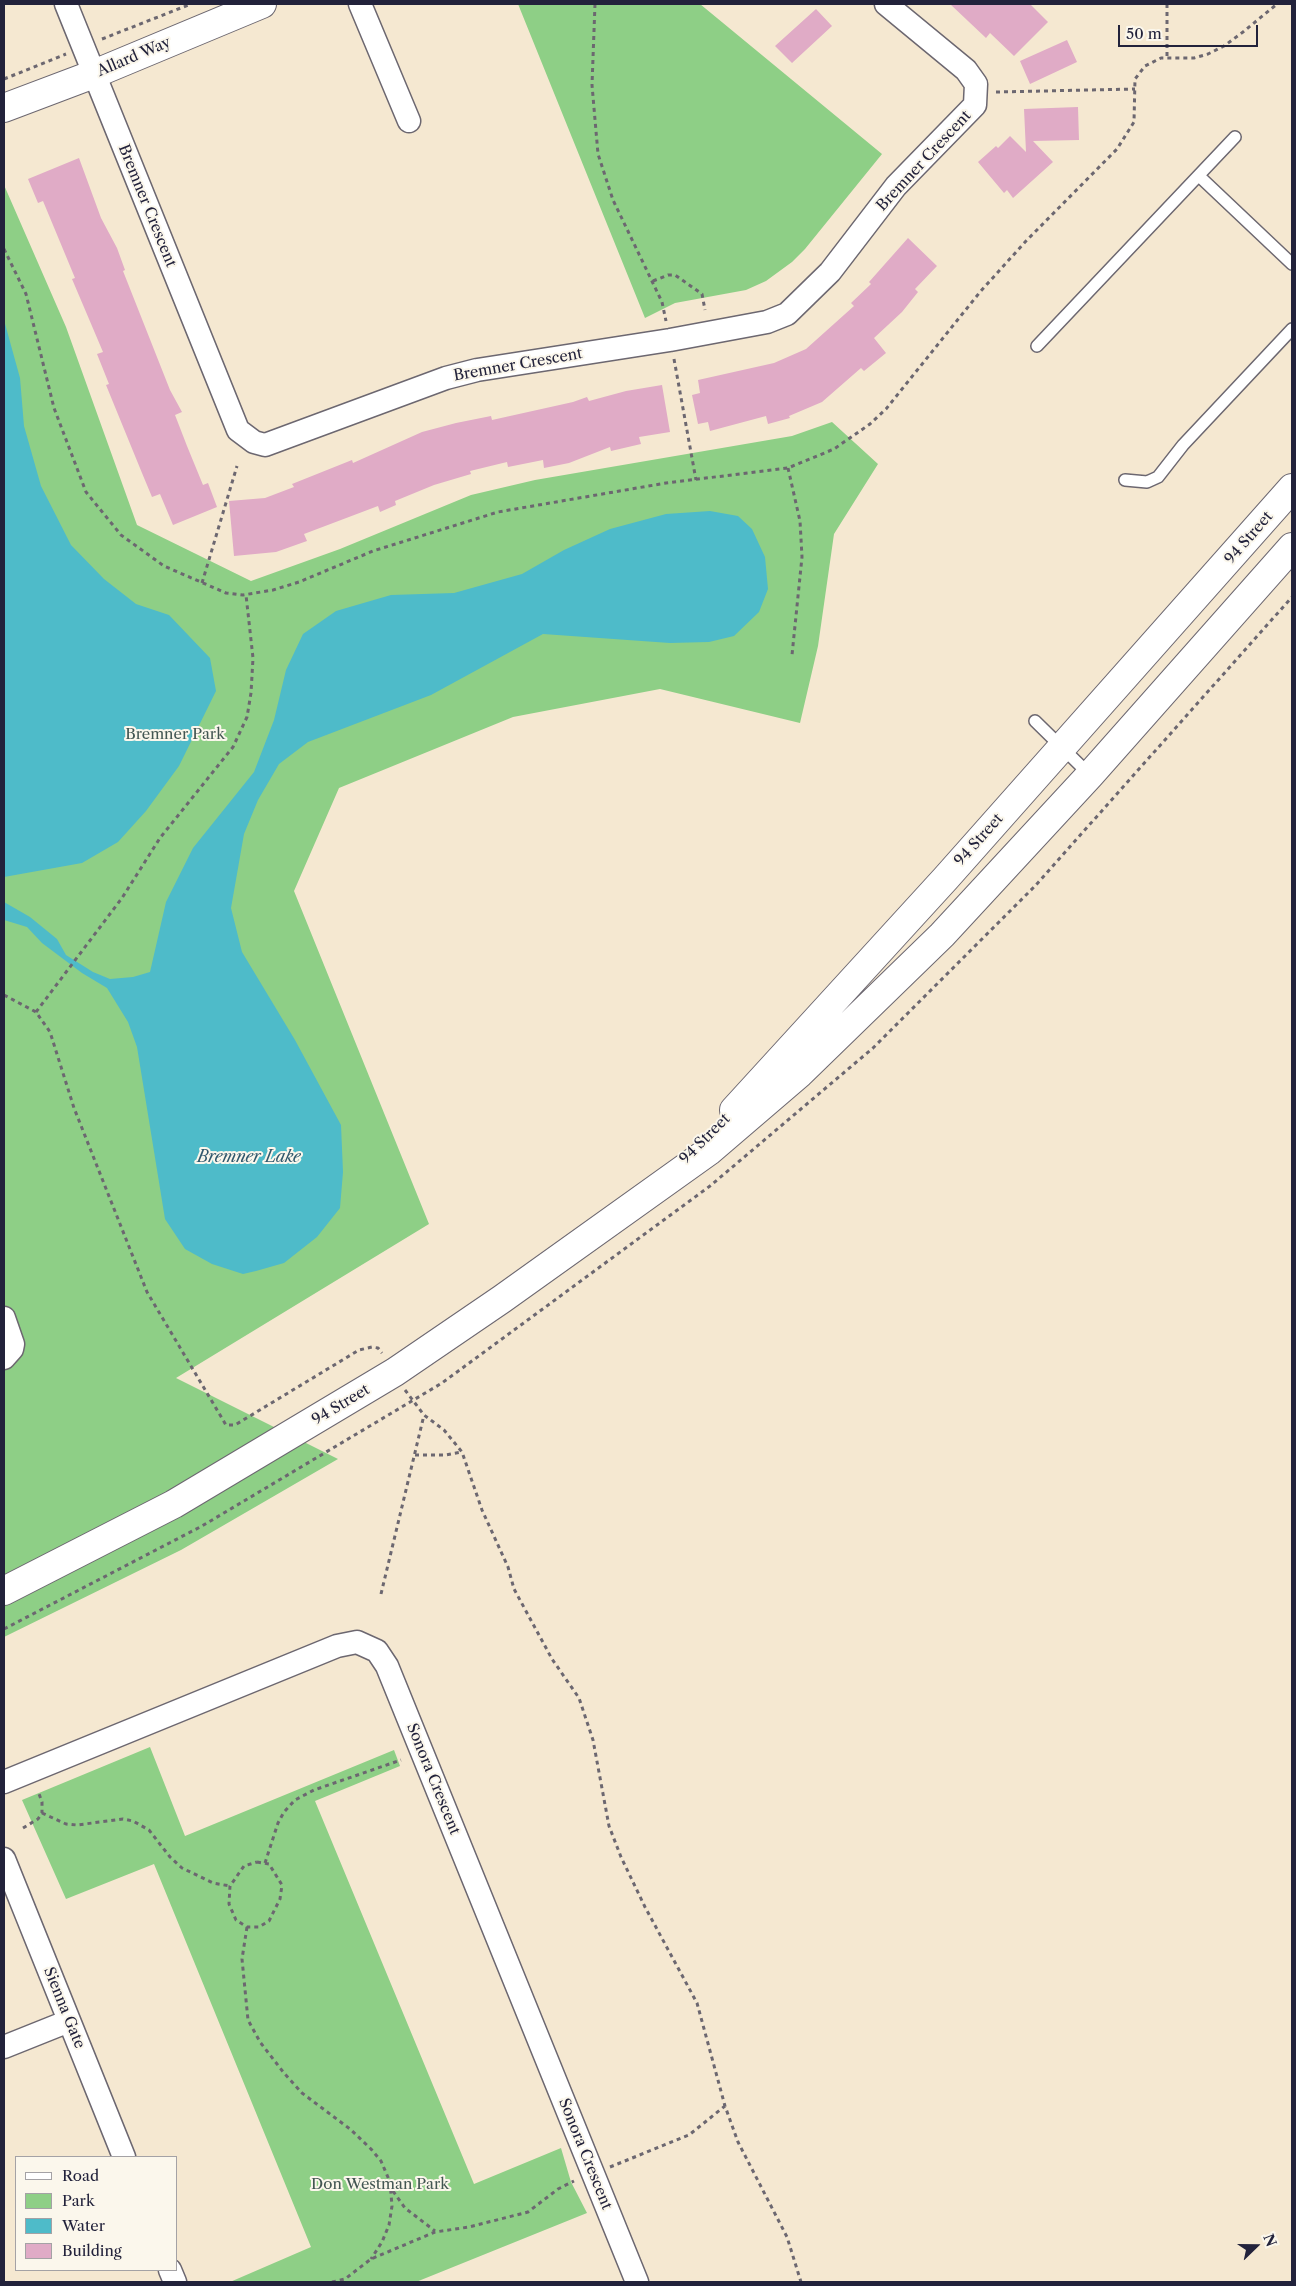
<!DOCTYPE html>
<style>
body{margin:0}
#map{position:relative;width:1296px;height:2286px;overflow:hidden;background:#f5e8d1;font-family:"Libre Caslon Text",serif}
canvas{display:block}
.frame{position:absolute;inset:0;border:5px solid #22223b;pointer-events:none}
.legend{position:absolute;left:15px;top:2156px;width:162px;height:115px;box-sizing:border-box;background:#fbf7ec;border:1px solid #a4a2a5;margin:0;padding:6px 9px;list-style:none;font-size:15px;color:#22223b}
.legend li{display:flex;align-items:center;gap:10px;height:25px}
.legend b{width:25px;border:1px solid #a4a2a5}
.north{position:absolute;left:1231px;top:2221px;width:50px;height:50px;-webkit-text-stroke:4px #fbf7ec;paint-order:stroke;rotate:68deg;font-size:14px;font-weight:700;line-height:20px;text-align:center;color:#22223b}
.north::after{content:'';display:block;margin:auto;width:18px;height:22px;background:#22223b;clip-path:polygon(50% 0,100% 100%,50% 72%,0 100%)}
.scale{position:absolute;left:1118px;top:25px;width:140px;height:22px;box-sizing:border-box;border:2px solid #22223b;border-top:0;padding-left:6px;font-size:15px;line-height:18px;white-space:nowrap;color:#22223b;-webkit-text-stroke:4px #fbf7ec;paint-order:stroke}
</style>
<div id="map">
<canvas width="1296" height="2286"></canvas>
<div class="frame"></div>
<ul class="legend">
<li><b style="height:6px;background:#fff"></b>Road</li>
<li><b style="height:14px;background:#8ecf86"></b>Park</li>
<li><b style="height:14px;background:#4ebbc9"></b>Water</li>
<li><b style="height:14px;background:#e0abc6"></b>Building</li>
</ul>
<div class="north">N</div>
<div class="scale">50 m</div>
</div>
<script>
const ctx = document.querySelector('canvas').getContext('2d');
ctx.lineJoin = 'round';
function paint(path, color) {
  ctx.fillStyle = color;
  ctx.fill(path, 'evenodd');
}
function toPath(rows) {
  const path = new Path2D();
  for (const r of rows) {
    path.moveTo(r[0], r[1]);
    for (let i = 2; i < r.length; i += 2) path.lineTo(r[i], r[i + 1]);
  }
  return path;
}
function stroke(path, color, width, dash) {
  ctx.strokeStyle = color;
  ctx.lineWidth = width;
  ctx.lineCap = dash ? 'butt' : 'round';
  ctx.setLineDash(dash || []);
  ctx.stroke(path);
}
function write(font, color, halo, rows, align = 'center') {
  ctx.font = font + ' "Libre Caslon Text",serif';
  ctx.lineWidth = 4;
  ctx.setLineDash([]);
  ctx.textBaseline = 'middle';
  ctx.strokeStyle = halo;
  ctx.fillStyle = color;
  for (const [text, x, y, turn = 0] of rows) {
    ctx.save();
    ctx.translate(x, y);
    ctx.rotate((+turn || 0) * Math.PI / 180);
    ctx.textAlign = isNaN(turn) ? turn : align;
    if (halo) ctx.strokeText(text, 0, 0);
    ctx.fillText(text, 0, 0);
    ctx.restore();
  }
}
paint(toPath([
 [518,4,700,4,882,154,805,249,792,262,766,281,746,290,675,303,645,318],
 [4,185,66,327,137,525,251,581,340,549,471,495,535,480,792,436,832,422,878,464,834,534,818,646,800,723,660,689,513,717,339,788,294,891,429,1224,176,1378,338,1459,181,1550,4,1637],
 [150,1747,185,1836,394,1750,400,1766,315,1801,474,2184,561,2148,571,2182,587,2213,416,2282,230,2282,311,2247,154,1864,66,1899,22,1800]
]), '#8ecf86');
paint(toPath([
 [4,320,20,378,24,426,41,486,71,545,104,579,136,604,169,615,210,658,216,691,179,766,146,811,118,842,82,863,4,877],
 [710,511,738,516,752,529,765,557,768,589,759,612,734,636,709,642,670,643,543,634,431,695,308,742,279,764,258,800,244,834,231,908,242,952,295,1040,341,1125,343,1172,340,1208,317,1237,284,1263,256,1271,243,1274,212,1264,185,1249,165,1219,137,1047,128,1022,107,988,82,973,42,943,27,927,4,920,4,902,30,917,57,939,66,955,93,972,110,979,133,977,150,972,166,902,193,848,254,772,274,720,286,670,303,634,336,611,391,595,454,593,522,574,564,550,610,529,666,514]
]), '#4ebbc9');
paint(toPath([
 [950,4,1030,4,1048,22,1014,56,990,33,986,38],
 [816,9,832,26,792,63,775,46],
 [1067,40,1077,62,1030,84,1020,61],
 [1078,107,1079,140,1033,141,1053,162,1013,198,1007,190,1004,193,978,162,996,146,998,148,1010,136,1026,152,1024,109],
 [79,158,101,218,117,248,125,270,123,271,170,390,182,412,175,415,187,446,203,485,208,483,217,507,173,525,160,494,152,497,142,473,106,385,109,384,97,354,103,352,72,279,75,278,43,201,38,203,28,179],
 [908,238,937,266,915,289,918,292,902,312,874,338,886,353,864,371,861,368,822,402,789,416,790,418,768,424,766,416,710,431,708,422,698,424,692,395,700,393,698,380,774,363,806,349,854,306,851,303,871,284,869,282],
 [662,385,670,432,639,437,641,444,611,451,610,447,569,463,544,468,543,460,508,467,507,462,470,471,471,474,434,485,395,501,396,505,380,512,378,506,304,534,307,541,276,552,234,556,229,501,265,498,294,487,292,484,352,460,353,463,422,432,456,423,491,416,492,420,573,402,587,397,589,401,626,391]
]), '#e0abc6');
const lane = toPath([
 [1199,176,1292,264],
 [1037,346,1235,137],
 [1125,480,1147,482,1158,477,1183,445,1292,329],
 [1035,721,1090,775]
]);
const street = toPath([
 [66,4,238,430,254,442,265,445,446,378,477,370,670,340,767,322,787,314,830,272,896,186,975,105,976,84,966,70,886,4],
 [360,4,409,121],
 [4,1318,13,1344,12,1349,4,1358],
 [4,1782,337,1646,357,1642,377,1651,387,1666,637,2282],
 [4,1859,124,2157],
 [4,2047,69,2021],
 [170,2270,175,2282]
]);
const secondary = toPath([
 [4,108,94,74,262,4],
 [734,1110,946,878,1292,488],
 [4,1591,174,1504,395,1372,502,1299,709,1151,800,1073,942,935,1090,775,1292,547]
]);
stroke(lane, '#6c6770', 14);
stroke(street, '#6c6770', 25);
stroke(secondary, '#6c6770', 30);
stroke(toPath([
 [595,4,592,85,598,154,613,200,662,302,666,321],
 [1167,4,1167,58],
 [102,39,191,4],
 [4,79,66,54],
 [996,92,1135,89],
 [4,249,26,294,54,408,86,492,121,535,164,566,226,593,243,595,273,590,299,582,373,551,498,512,666,483,788,468,834,449,870,424,886,409,980,292,1026,241,1117,149,1134,122,1135,79,1145,66,1161,58,1194,58,1208,54,1224,46,1243,32,1277,4],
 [653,281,668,275,675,275,702,294,705,310],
 [674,359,696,480],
 [788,468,800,521,802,557,792,655],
 [202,583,237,466],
 [4,995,36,1012,50,1032,74,1108,147,1292,226,1425,235,1425,359,1350,372,1347,378,1348,382,1353],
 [36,1012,122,898,160,838,233,747,247,717,251,693,253,658,246,595],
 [405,1390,424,1415,444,1430,462,1452,482,1510,508,1567,514,1589,552,1659,579,1698,593,1740,609,1826,621,1857,645,1907,697,2003,725,2106,738,2142,787,2237,801,2282],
 [415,1455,445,1455,462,1452],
 [381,1594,424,1415],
 [4,1629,202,1526,442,1383,710,1186,873,1048,1035,886,1292,597],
 [42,1813,66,1824,77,1825,123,1819,133,1821,149,1830,170,1857,182,1868,213,1883,230,1886],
 [23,1828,38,1819,42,1813,42,1802,38,1791],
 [257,1862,269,1864,282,1885,280,1899,269,1921,259,1927,247,1927,236,1920,229,1904,230,1886,244,1866,257,1862],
 [265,1863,278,1823,284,1812,295,1800,314,1790,401,1760],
 [247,1927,242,1959,248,2020,260,2042,284,2073,302,2093,350,2129,371,2149,381,2161,390,2182,392,2206,389,2225,382,2242,371,2259],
 [610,2167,689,2135,725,2106],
 [393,2191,405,2208,435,2231],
 [332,2282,345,2279,371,2259,435,2232,469,2227,528,2212,558,2189,574,2181]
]), '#6c6770', 3, [4, 4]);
stroke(lane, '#fff', 11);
stroke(street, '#fff', 22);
stroke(secondary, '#fff', 28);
write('15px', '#22223b', '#fbf7ec', [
 ["Allard Way",134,57,-23],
 ["Bremner Crescent",924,161,-47],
 ["Bremner Crescent",147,206,68],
 ["Bremner Crescent",518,365,-10],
 ["94 Street",1249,538,-49],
 ["94 Street",979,840,-48],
 ["94 Street",705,1139,-45],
 ["94 Street",341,1405,-31],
 ["Sonora Crescent",433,1779,68],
 ["Sienna Gate",64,2008,68],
 ["Sonora Crescent",585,2154,68]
]);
write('15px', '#425652', '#fbf7ec', [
 ["Bremner Park",175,735],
 ["Don Westman Park",380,2185]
]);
write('italic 16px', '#31586d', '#fbf7ec', [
 ["Bremner Lake",249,1157]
]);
</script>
